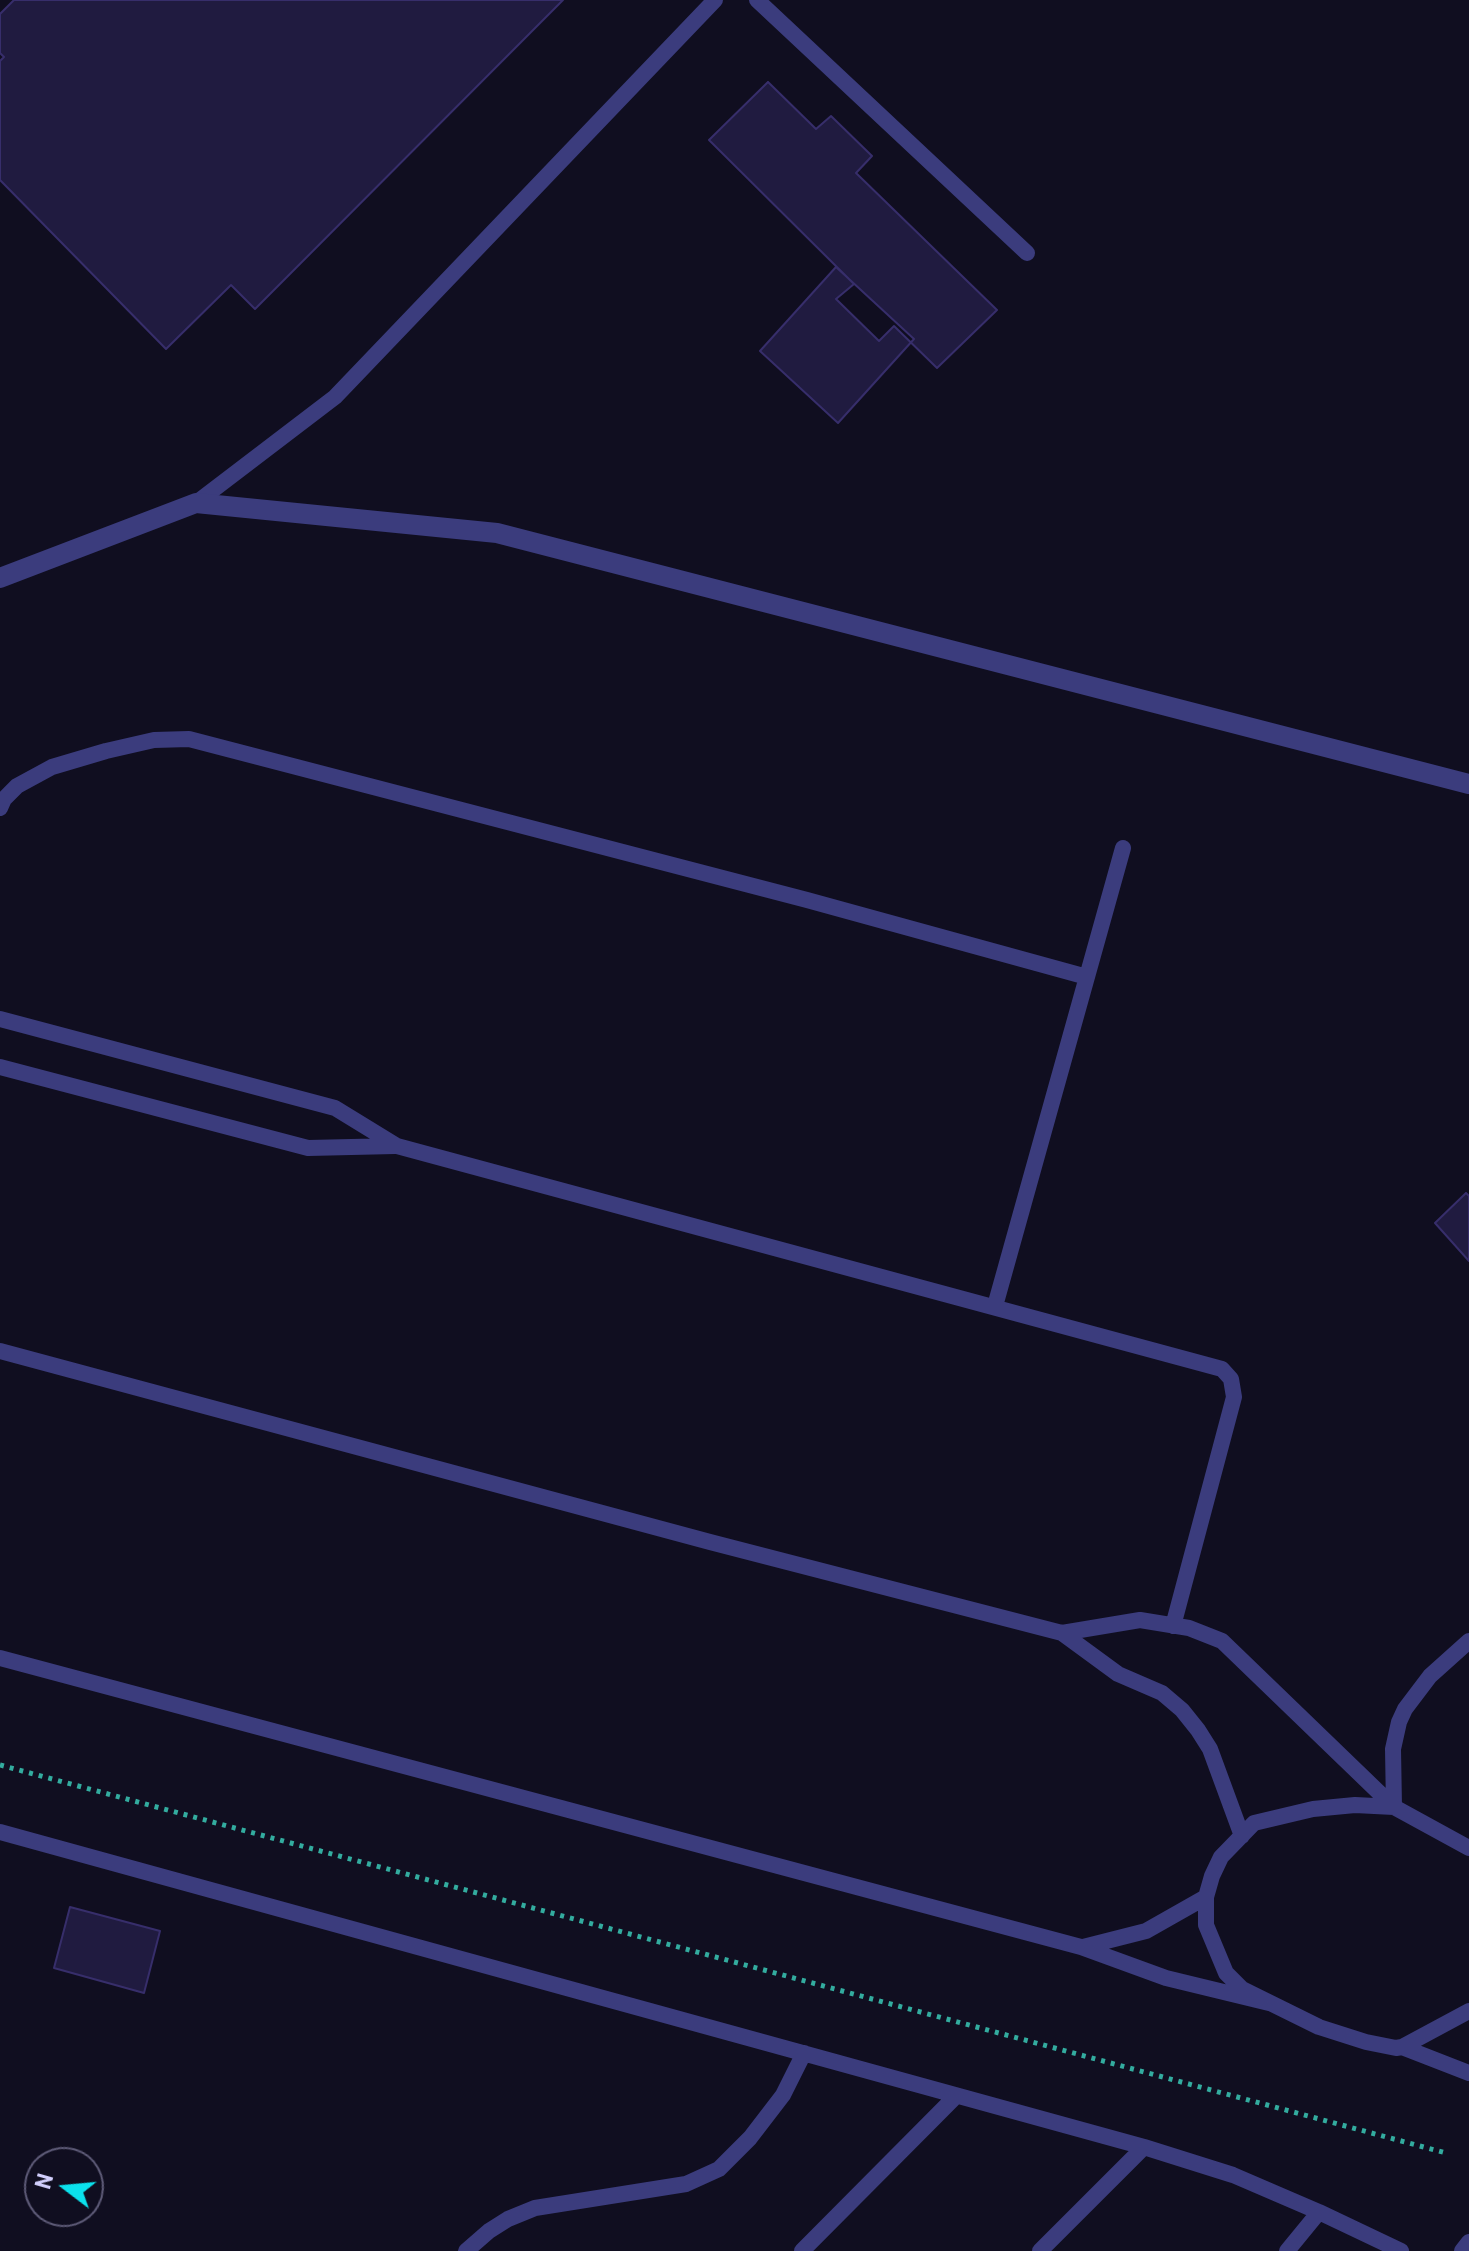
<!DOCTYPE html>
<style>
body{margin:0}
#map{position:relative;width:1469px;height:2251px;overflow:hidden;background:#100e20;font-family:Barlow,sans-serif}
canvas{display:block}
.north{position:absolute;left:24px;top:2147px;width:80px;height:80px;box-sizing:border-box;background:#100e20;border:2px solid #5e5b78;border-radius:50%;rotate:286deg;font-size:22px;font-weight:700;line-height:32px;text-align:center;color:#d2cffd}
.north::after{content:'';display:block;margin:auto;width:28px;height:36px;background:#0be1ec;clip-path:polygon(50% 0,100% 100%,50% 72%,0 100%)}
</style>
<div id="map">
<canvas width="1469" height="2251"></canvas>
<div class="north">N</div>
</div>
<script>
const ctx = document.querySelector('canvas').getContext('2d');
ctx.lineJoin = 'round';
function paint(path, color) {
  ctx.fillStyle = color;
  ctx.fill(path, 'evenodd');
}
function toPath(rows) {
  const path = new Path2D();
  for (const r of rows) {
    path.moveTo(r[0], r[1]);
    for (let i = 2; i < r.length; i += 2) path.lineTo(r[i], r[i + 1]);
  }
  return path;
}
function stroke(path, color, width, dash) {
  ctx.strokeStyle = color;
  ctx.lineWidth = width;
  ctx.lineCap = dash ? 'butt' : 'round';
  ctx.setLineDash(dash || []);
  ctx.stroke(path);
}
const building = toPath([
 [14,0,563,0,255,309,231,285,166,349,0,180,0,61,4,57,0,53,0,14,14,0],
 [768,82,816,129,831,116,872,156,856,173,997,310,937,368,894,326,879,341,836,299,854,284,709,140,768,82],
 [836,267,914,339,838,423,760,351,836,267],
 [1466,1193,1469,1196,1469,1261,1435,1223,1466,1193],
 [70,1907,160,1931,144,1993,54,1968,70,1907]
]);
paint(building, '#201b40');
stroke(building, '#372e6b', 2);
stroke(toPath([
 [0,1765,1446,2153]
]), '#33ac9f', 5, [4, 6]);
stroke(toPath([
 [757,0,1027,253],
 [196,503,335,397,715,0],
 [0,808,4,799,17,786,52,767,106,751,154,740,189,739,807,900,1087,977],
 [0,1019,335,1108,397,1146,1222,1369,1231,1379,1234,1397,1173,1626],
 [0,1067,308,1148,395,1146],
 [995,1306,1123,848],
 [0,1351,710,1542,1062,1633,1118,1674,1162,1693,1182,1710,1198,1730,1210,1749,1242,1836],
 [1062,1633,1140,1620,1189,1628,1222,1641,1394,1807,1469,1848],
 [0,1658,1081,1947,1166,1978,1269,2003],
 [1394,1807,1355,1805,1313,1809,1254,1823,1221,1857,1212,1876,1206,1897,1206,1925,1226,1973,1242,1989,1319,2027,1366,2042,1396,2048,1402,2047,1469,2073],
 [1394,1807,1393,1749,1399,1722,1405,1709,1430,1676,1469,1641],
 [0,1832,1144,2147,1233,2175,1319,2212,1401,2251],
 [1083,1947,1146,1931,1206,1897],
 [1402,2047,1469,2011],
 [466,2251,489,2231,508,2219,535,2208,686,2184,719,2169,750,2138,783,2095,804,2053],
 [802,2251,956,2096],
 [1040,2251,1144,2147],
 [1287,2251,1319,2212],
 [1462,2251,1469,2242]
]), '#3b3c7d', 16);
stroke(toPath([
 [0,578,196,503,497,533,1469,784]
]), '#3b3c7d', 20);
</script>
